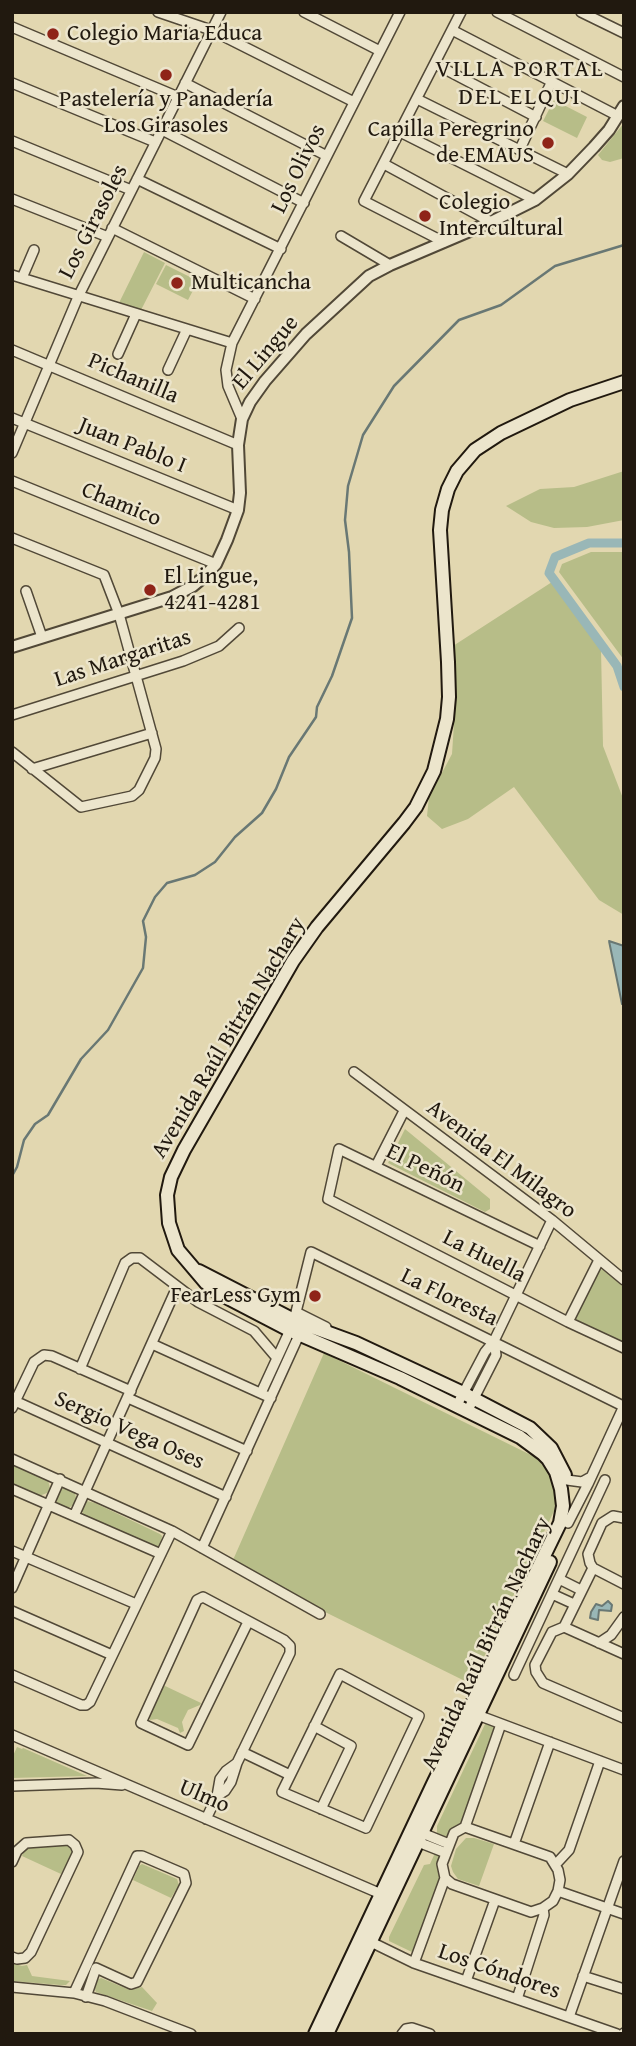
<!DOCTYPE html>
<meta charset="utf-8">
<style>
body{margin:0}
#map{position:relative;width:636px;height:2046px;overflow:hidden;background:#e2d7b0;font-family:"Gentium Book Plus",serif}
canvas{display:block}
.frame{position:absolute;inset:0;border:14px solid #21190f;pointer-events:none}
</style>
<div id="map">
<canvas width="636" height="2046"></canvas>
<div class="frame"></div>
</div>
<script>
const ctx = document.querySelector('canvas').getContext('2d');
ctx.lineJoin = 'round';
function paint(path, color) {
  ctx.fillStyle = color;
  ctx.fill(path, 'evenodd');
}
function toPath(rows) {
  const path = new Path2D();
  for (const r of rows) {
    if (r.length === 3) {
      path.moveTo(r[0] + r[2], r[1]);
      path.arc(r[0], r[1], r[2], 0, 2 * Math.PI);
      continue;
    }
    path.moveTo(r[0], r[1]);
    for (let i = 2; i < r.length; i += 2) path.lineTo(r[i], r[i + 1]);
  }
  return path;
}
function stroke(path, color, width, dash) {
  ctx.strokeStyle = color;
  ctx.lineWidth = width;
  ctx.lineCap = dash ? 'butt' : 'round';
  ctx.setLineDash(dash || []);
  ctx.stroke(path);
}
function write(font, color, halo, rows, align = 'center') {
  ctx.font = font + ' "Gentium Book Plus",serif';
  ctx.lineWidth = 5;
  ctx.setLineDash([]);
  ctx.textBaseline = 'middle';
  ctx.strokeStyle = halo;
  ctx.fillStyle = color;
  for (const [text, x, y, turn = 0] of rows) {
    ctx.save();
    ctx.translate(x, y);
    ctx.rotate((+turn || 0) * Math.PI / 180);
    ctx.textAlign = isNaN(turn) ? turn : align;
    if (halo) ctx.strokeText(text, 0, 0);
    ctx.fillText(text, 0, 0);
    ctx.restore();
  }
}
paint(toPath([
 [554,100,587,117,577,138,543,121],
 [624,123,624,158,610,162,602,160,598,155],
 [144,252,165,263,140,312,118,305],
 [166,265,198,281,188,300,156,284],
 [624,471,624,520,587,527,554,528,531,522,506,506,540,489,574,487],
 [591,552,624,552,624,660,559,572,562,564],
 [552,582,601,649,603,746,624,801,624,915,599,900,514,787,468,819,442,829,427,816,429,797,452,754,456,693,453,646],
 [405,1129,490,1199,490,1209,485,1212,388,1163],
 [602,1269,624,1287,624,1345,575,1319,598,1272],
 [324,1353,535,1457,549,1472,555,1485,556,1498,554,1511,471,1684,321,1610,233,1560],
 [12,1464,48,1480,50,1488,47,1493,39,1496,12,1483],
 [66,1498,10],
 [87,1501,95,1503,160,1534,162,1536,161,1544,158,1546,153,1546,84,1515,81,1509],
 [163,1685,201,1703,200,1705,188,1710,182,1722,184,1731,180,1733,178,1728,157,1719,150,1720,149,1715],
 [486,1722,495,1725,462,1823,452,1829,448,1838,437,1834,437,1826],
 [17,1747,22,1749,23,1748,87,1776,12,1778,12,1758],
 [466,1838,474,1838,494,1844,479,1886,458,1879,453,1872,451,1866,456,1849],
 [67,1845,71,1848,73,1853,61,1874,22,1856,25,1849,28,1847],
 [435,1853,440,1855,439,1864,442,1879,414,1953,389,1941,389,1937,424,1865,430,1864],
 [142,1864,177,1879,179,1885,171,1898,133,1880,139,1866],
 [12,1963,22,1966,27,1965,32,1976,70,1981,66,1985,60,1985,12,1981],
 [101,1978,130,1990,142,1987,157,2003,152,2011,96,1992,94,1987,97,1980]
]), '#b7bd88');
const water = toPath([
 [609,941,624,946,624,1003,622,1004,609,941],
 [608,1601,612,1605,611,1611,599,1610,598,1620,590,1618,591,1612,596,1604,602,1606,608,1601]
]);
paint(water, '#99b7b7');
stroke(water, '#697874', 2);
stroke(toPath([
 [12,1176,17,1167,24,1140,35,1124,48,1115,81,1059,108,1030,143,968,146,937,143,921,155,897,167,883,195,875,215,862,235,837,262,813,276,789,289,757,316,717,317,707,332,676,352,618,349,552,345,520,348,486,363,435,394,386,459,320,501,305,555,266,624,245]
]), '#697874', 2.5);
stroke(toPath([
 [624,543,589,543,555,557,549,573,617,666,624,687]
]), '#99b7b7', 9);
const minor = toPath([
 [158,12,211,30,354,102],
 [304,12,380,51],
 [497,12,624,77],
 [581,12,624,33],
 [12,27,178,97],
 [452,30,618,116],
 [435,64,536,117],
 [12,83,155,142],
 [185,83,327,156],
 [417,99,568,174],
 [162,130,304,203],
 [400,132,535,200],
 [12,141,131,190],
 [520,149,552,81],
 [384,164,491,222],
 [137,179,281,249],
 [12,199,108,237],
 [112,228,255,299],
 [341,236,390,265],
 [444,242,364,201,461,12],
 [12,275,232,343],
 [22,278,34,250],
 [12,350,238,445],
 [118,354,136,314],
 [168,370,187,329],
 [12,418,238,510],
 [242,419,228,386,226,370,232,343,400,12],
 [12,453,78,297,221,12],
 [12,481,216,564],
 [12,538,104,575,119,614,156,749,155,758,139,790,132,796,81,807,12,752],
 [26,591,42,637],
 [12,715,183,661,219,646,239,628],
 [32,769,152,733],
 [354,1072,552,1220,624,1280],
 [376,1166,404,1111],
 [540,1246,339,1149,328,1199,568,1322,624,1348],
 [568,1322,599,1260],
 [326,1327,296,1312,311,1252,623,1406],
 [152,1344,271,1398],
 [80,1369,125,1263,132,1258,140,1258,198,1302,254,1331,277,1358],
 [261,1393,291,1328],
 [128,1398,247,1451],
 [15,1401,226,1497],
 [457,1405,485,1352,494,1341,552,1220],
 [12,1408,34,1362,44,1355,52,1356,131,1391],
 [468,1410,496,1355,494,1341],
 [12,1459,172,1531,320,1614],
 [567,1480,582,1482,591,1477],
 [12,1489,161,1554],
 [74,1516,177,1287],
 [568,1523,588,1484,624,1406],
 [202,1548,299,1335,298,1329],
 [12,1551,136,1604],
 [593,1568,564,1627,552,1632,535,1665,536,1672,543,1683,624,1718],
 [593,1568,590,1563,588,1554,602,1523,613,1516,624,1518],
 [593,1568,624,1584],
 [559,1579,581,1590],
 [12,1588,60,1479],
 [552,1594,574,1604],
 [12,1611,112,1655],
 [564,1627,624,1654],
 [599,1643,611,1635,624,1617],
 [340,1674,419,1716,366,1828,282,1792,340,1674],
 [12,1675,81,1705,86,1705,90,1702,172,1531],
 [514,1675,605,1480],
 [475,1714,624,1770],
 [314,1726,351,1746,321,1809],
 [12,1735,381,1894],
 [242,1752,290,1775],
 [12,1786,96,1783,122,1785],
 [217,1796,225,1791,231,1782,237,1763,290,1653,290,1646,284,1640,203,1597,197,1600,141,1723,188,1745,248,1622],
 [206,1819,217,1796,220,1779,226,1771,237,1763],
 [465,1827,550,1857,558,1870,560,1880,558,1891,553,1901,543,1908,531,1912,452,1884,445,1878,442,1864,454,1833,465,1827],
 [465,1827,501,1724],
 [418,1833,422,1833,449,1844],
 [418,1842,446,1853],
 [514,1844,550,1742],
 [12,1862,17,1851,26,1843,69,1840,75,1845,78,1852,31,1952,25,1958,17,1959,12,1957],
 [556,1864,569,1850,600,1761],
 [558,1891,624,1914],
 [371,1942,414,1963,617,2034],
 [414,1963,445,1878],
 [583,1976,624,1989],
 [466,1981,495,1900],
 [12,1987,74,1993,105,2001,191,2034],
 [74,1993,137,1856,142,1856,184,1874,186,1883,137,1982,131,1984,96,1968,86,1997],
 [517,1999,544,1915,543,1908],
 [569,2017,624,1861],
 [402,2034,406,2029,412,2028,430,2034],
 [623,2034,624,2033]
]);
const tertiary = toPath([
 [12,647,172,597,193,586,205,576,216,564,227,540,238,510,240,493,238,445,242,419,250,402,265,381,306,334,369,276,390,265,491,222,535,200,568,174,594,147,609,130,624,106]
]);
const secondary = toPath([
 [199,1271,296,1321,356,1343,463,1393,530,1428,551,1448,565,1475],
 [315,2034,433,1784,560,1523,563,1506,561,1489,556,1472,548,1459,543,1454,520,1437,400,1378,289,1330,218,1293,206,1283,178,1250,169,1223,167,1195,171,1177,184,1150,293,961,317,927,404,823,416,807,434,771,447,719,449,697,448,662,440,530,442,510,448,489,457,471,475,450,501,433,570,400,624,382],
 [327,2034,550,1562]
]);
stroke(minor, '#514837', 12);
stroke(tertiary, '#514837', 14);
stroke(secondary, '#21190f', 16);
stroke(minor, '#ece5cc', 9);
stroke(tertiary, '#ece5cc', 10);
stroke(secondary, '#ece5cc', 12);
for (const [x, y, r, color] of [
 [53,34,7,"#8f2418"],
 [166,75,7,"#8f2418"],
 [548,143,7,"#8f2418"],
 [425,216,7,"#8f2418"],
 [177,283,7,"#8f2418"],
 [150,590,7,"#8f2418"],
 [315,1296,7,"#8f2418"]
]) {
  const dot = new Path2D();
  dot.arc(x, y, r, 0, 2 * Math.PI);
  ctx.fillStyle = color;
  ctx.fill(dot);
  stroke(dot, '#ece5cc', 2.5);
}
write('23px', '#21190f', '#ece5cc', [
 ["Colegio Maria Educa",67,34],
 ["Pastelería y Panadería",166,100,"center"],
 ["Los Girasoles",166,126,"center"],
 ["Capilla Peregrino",534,130,"right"],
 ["de EMAUS",534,156,"right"],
 ["Colegio",439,203],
 ["Intercultural",439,229],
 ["Multicancha",191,283],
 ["El Lingue,",164,577],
 ["4241-4281",164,603],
 ["FearLess Gym",301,1296,"right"]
], 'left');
write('23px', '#21190f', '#ece5cc', [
 ["Los Olivos",299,169,-64],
 ["Los Girasoles",94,222,-63],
 ["El Lingue",266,353,-50],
 ["Pichanilla",133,379,23],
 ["Juan Pablo I",132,446,22],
 ["Chamico",121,505,22],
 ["Las Margaritas",123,659,-18],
 ["Avenida Raúl Bitrán Nachary",229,1038,-59],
 ["Avenida El Milagro",501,1160,37],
 ["El Peñón",425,1169,26],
 ["La Huella",484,1257,27],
 ["La Floresta",449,1298,26],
 ["Sergio Vega Oses",129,1431,24],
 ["Avenida Raúl Bitrán Nachary",487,1644,-65],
 ["Ulmo",204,1797,23],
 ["Los Cóndores",499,1972,19]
]);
ctx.letterSpacing = '2px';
write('24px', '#21190f', '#ece5cc', [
 ["VILLA PORTAL",520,70],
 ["DEL ELQUI",520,98]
]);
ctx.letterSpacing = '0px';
</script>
